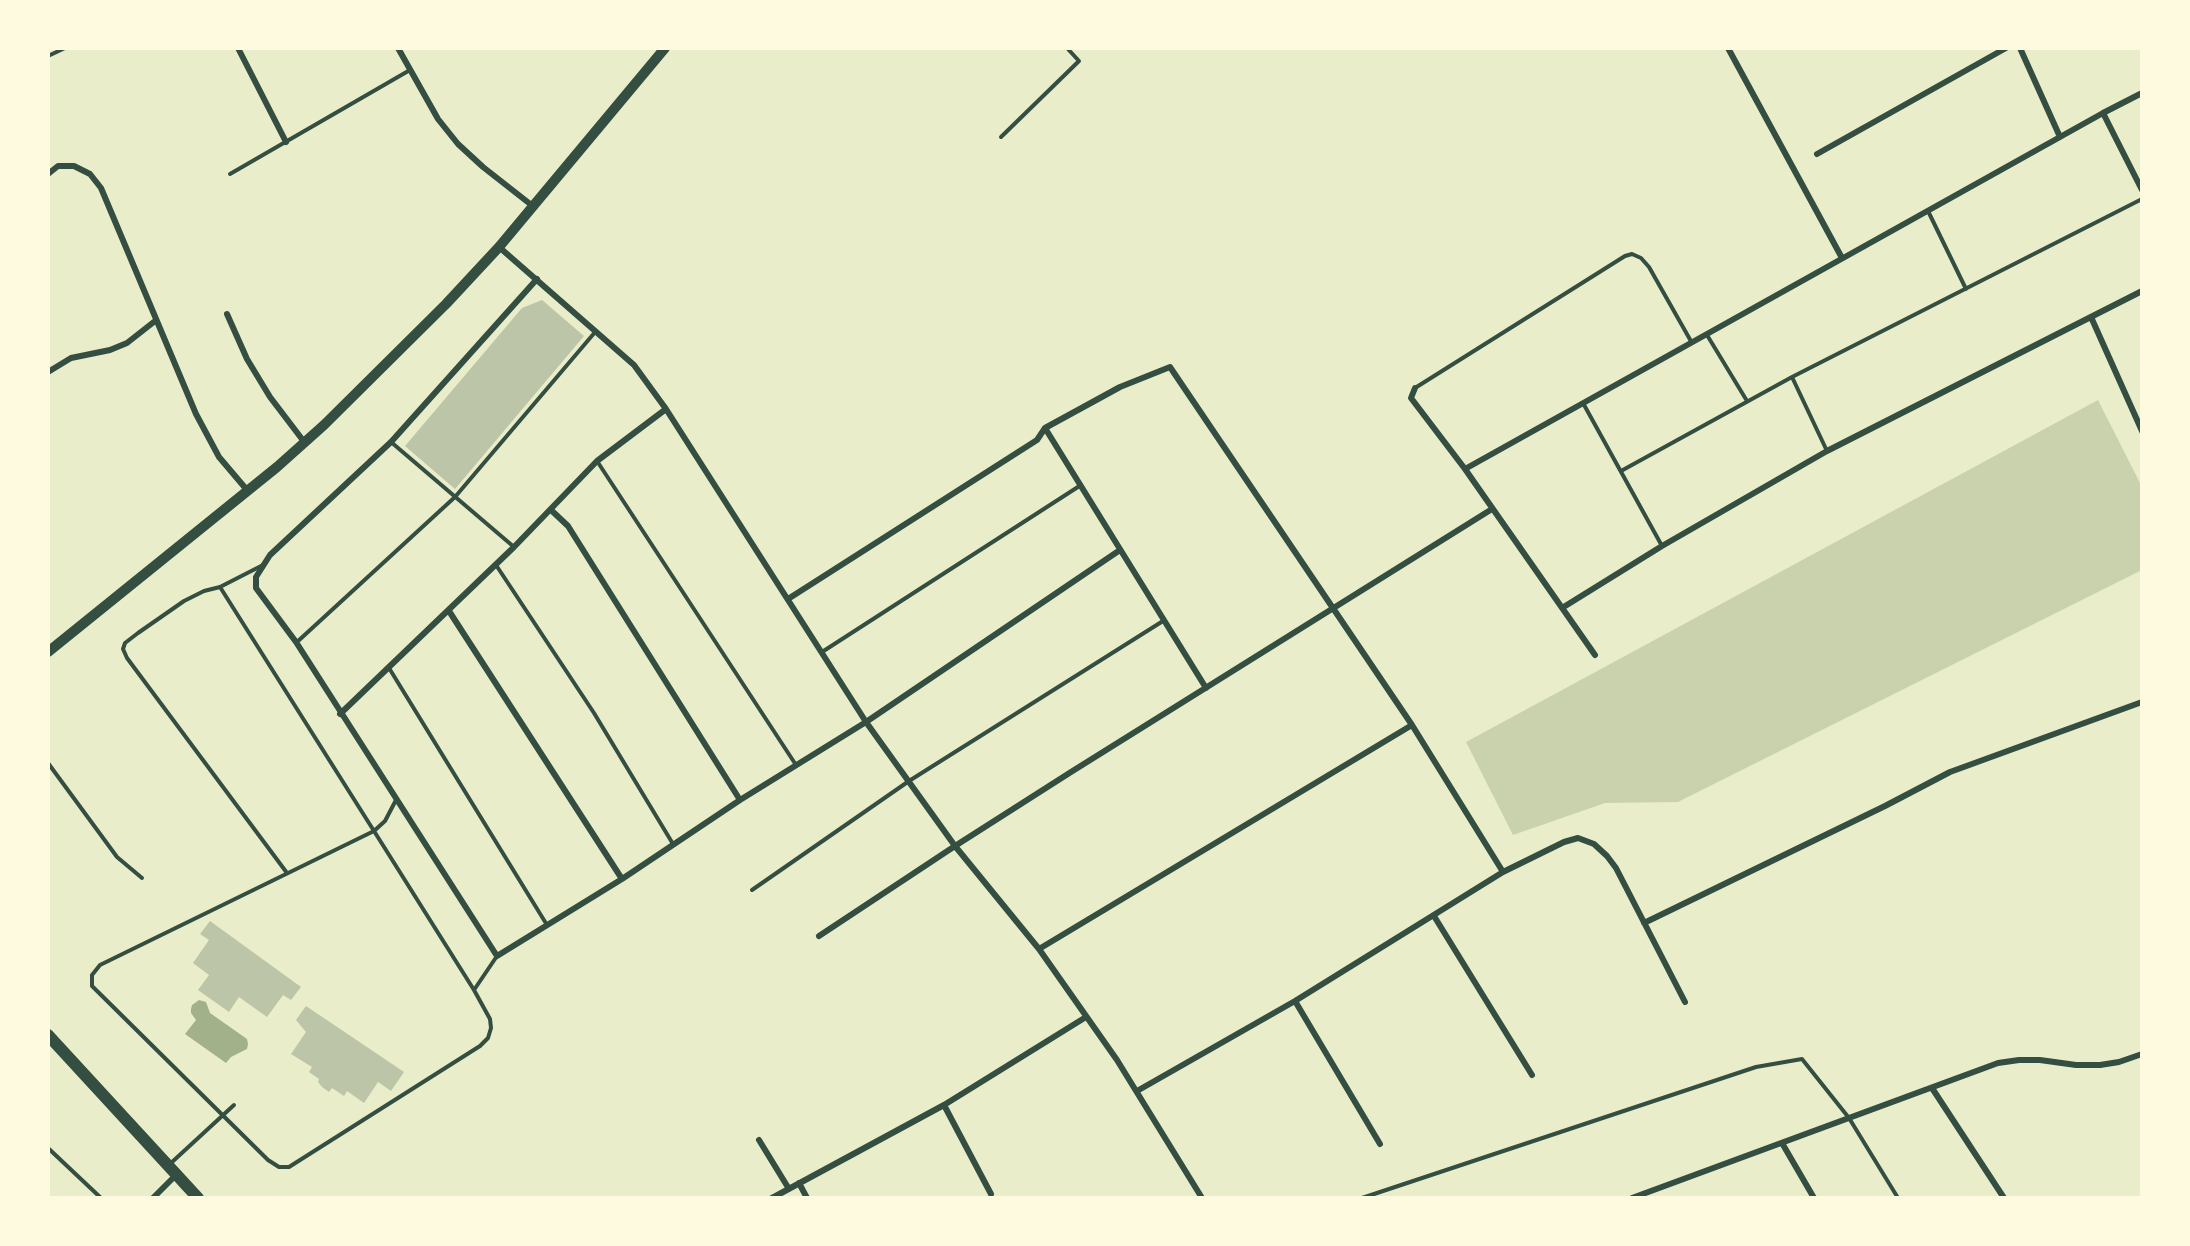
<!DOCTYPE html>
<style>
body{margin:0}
#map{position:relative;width:2190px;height:1246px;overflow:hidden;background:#e9edc9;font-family:Roboto,sans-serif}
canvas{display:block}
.frame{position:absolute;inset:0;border:50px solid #fefae0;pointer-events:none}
</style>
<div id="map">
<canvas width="2190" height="1246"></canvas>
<div class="frame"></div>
</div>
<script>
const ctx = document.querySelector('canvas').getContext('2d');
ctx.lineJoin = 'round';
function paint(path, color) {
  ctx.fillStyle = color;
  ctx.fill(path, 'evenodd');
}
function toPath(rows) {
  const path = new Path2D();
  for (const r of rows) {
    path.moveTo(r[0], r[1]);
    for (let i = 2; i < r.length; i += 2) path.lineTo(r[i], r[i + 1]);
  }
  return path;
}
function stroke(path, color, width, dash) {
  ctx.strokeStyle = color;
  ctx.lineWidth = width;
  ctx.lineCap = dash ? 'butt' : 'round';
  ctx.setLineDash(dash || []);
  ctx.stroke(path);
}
paint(toPath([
 [2098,400,2142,487,2142,570,1678,802,1605,803,1513,835,1466,742]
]), '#cad2ad');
paint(toPath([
 [199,1000,206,1002,210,1013,247,1039,248,1044,247,1049,231,1057,226,1063,185,1034,196,1020,191,1013,191,1009,192,1005]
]), '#a3b18a');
paint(toPath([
 [542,300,584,336,455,489,405,446,522,308],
 [210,921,301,987,291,1000,283,995,267,1017,239,997,229,1012,198,990,209,975,193,963,209,940,200,934],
 [306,1006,404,1072,391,1091,378,1082,364,1103,347,1091,344,1096,332,1088,329,1092,322,1087,318,1082,319,1079,309,1072,312,1067,291,1054,306,1032,296,1020]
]), '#bcc5a7');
stroke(toPath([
 [48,56,65,48],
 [1001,137,1079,61,1067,48],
 [230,174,410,70],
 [1928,211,1966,289],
 [1707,335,1747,401],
 [1792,377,1827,451],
 [1415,388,1625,256,1632,254,1641,258,1649,267,1692,343],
 [1583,403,1662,546],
 [391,442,514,547],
 [597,461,796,765],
 [1621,471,1792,377,2142,199],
 [263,565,220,587,374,831,474,990,490,1019,491,1028,488,1038,480,1046,289,1167,279,1167,268,1160,92,986,92,975,100,965,374,831,385,821,396,800],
 [496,565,594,713,673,844],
 [220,587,204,591,184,601,138,633,125,643,123,649,127,658,287,873],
 [297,642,455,497,596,331],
 [822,652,1081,485],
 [389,668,547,925],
 [48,763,117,857,142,878],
 [752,890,909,781,1163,621],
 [474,990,497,956],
 [48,1148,101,1198],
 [171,1163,234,1105],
 [1362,1198,1756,1067,1802,1059,1849,1118,1898,1198]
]), '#344e41', 4);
stroke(toPath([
 [238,48,286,142],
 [398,48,438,119,458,144,483,167,534,207],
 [1728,48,1842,258],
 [2020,48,2060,137],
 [2103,113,2142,190],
 [1817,154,2006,48],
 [48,174,58,166,74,166,90,174,101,188,196,414,219,457,247,490],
 [499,247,634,365,666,409,866,722,955,846,1039,949,1117,1060,1202,1198],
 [537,279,391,442,270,555,256,577,256,588,296,642,497,956,622,879,740,800,866,722,1120,550],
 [227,314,247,359,270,397,305,443],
 [2091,317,2142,431],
 [48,372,71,358,110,350,127,343,155,321],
 [1415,388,1411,398,1465,469,1595,655],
 [1045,428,1206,688],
 [1465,469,2103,113,2142,93],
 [551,510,568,526,740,800],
 [788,599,1037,440,1045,428,1120,387,1170,367,1412,725,1503,872],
 [1562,608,1662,546,1827,451,2142,291],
 [449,611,622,879],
 [340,714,514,547,597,461,666,409],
 [1434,916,1532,1075],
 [1644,923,1885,806,1950,772,2142,702],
 [819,936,955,846,1071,772,1492,509],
 [1039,949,1412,725],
 [1295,1001,1380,1144],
 [1932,1088,2004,1198],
 [1137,1091,1295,1001,1503,872,1564,842,1578,838,1594,844,1607,856,1616,868,1685,1002],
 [944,1105,991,1194],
 [759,1140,789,1189],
 [1782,1143,1814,1198],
 [799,1183,807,1198],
 [153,1198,176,1175],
 [772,1198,944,1105,1086,1017],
 [1632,1198,1998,1063,2019,1060,2040,1060,2076,1065,2100,1065,2119,1062,2142,1054]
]), '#344e41', 6);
stroke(toPath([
 [48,652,277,467,324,425,446,304,499,247,665,48]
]), '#344e41', 10);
stroke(toPath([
 [48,1035,198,1198]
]), '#344e41', 12);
</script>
